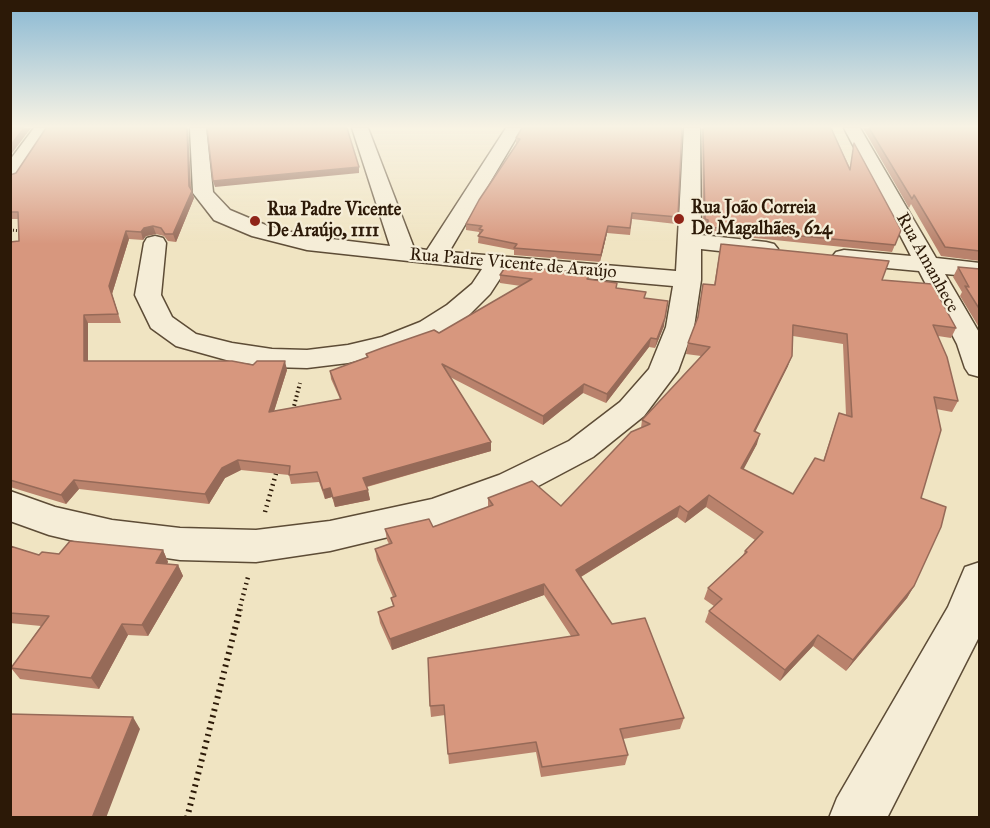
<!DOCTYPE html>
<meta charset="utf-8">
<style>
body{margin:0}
#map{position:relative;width:990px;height:828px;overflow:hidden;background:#f0e4c2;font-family:"IM FELL Great Primer",serif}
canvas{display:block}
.frame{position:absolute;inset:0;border:12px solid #2c1907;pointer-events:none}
</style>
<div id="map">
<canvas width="990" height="828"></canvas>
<div class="frame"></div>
</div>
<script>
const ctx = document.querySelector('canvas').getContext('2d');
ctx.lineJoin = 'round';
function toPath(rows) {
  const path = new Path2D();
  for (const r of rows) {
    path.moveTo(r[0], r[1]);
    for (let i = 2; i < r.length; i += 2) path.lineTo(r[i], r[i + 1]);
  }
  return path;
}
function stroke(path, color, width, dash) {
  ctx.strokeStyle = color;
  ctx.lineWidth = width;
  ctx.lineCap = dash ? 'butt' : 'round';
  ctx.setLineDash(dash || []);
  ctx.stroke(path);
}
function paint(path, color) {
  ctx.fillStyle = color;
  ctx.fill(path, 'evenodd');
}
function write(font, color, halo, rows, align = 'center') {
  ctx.font = font + ' "IM FELL Great Primer",serif';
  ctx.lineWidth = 4.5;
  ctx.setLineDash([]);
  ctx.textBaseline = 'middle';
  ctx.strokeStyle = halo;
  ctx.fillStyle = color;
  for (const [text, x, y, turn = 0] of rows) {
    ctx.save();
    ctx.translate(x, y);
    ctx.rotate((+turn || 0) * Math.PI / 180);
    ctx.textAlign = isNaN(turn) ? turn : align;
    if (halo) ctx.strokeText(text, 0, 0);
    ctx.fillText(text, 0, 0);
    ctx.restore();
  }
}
const minor = toPath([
 [34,128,50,128,17,178,10,180,10,160,34,128],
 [190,128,206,128,213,192,230,210,268,226,307,236,390,246,352,128,368,128,414,248,427,250,506,128,522,128,449,252,676,271,684,128,700,128,701,235,766,242,774,244,778,249,774,254,766,256,701,249,701,280,694,327,678,371,644,416,593,457,525,493,451,522,330,551,256,562,180,560,112,550,49,535,10,521,10,491,55,507,112,520,180,528,256,530,330,521,432,499,499,475,569,441,620,402,649,369,666,327,673,286,505,271,490,294,467,317,440,334,402,349,348,363,307,368,272,367,230,361,176,346,151,328,135,295,144,243,147,238,155,236,163,238,166,243,161,295,172,317,196,334,232,343,272,349,307,350,348,345,382,337,420,322,447,305,472,284,482,269,307,250,252,236,214,220,193,193,190,128],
 [844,128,860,128,936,258,980,263,980,277,945,274,980,334,980,377,969,374,965,368,957,344,919,271,844,264,836,262,832,257,836,252,844,250,911,256,844,128],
 [980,562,980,635,887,818,829,818,837,798,948,607,965,567,980,562]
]);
stroke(minor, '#5d4c36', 3);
stroke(toPath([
 [10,230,23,231]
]), '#2c1907', 3, [1, 2]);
stroke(toPath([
 [293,410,300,383]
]), '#2c1907', 4, [1.5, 3]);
stroke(toPath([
 [265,512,277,470],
 [239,611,248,577]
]), '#2c1907', 4.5, [1.5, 4]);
stroke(toPath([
 [187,818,240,609]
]), '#2c1907', 6, [2, 4.5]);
paint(minor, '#f5edd7');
paint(toPath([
 [46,128,188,128,191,189,194,198,176,242,168,241,164,236,156,234,146,236,143,240,129,239,112,294,121,323,88,323,88,361,253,365,287,370,274,411,340,399,331,379,330,371,367,357,366,354,439,333,521,286,500,283,500,275,590,280,645,299,664,326,655,348,649,347,606,403,583,393,543,425,450,377,491,442,491,451,367,487,370,500,335,507,332,497,325,499,319,482,291,484,289,475,241,470,225,478,209,504,79,489,66,504,10,487,10,242,19,241,18,219,10,219,10,175,16,173],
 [522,128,678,217,676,224,632,219,630,235,607,233,600,262,514,255,514,250,478,243,479,232,466,230,466,224,516,144,516,138],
 [702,128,831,128,850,168,854,143,901,230,892,252,706,233,707,226,703,226],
 [863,128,980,128,980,261,941,256,911,204,909,208],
 [721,244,882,280,956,328,951,338,938,336,958,401,952,412,936,409,921,498,914,586,907,598,846,671,813,646,780,681,705,622,709,611,714,606,704,599,708,588,743,555,745,551,755,540,706,507,685,523,677,517,581,577,612,624,684,718,680,729,623,739,628,755,625,765,541,777,536,752,449,764,445,715,431,717,430,706,571,636,544,595,392,650,380,623,378,612,393,606,391,598,393,597,377,560,375,549,389,544,387,540,385,529,433,527,488,507,488,498,561,506,641,428,642,420,701,356,686,354,688,343,697,320,703,284,714,285],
 [793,336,843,344,846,415,839,413,823,461,793,494,743,469,757,444,755,432,788,366],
 [958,267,980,269,980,329,960,296,962,292,953,277],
 [10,546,39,555,163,550,168,562,167,564,178,565,183,576,148,636,128,635,99,689,20,679,11,668,41,626,10,623]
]), '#b9826c');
paint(toPath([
 [24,128,31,128,10,156,10,146],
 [187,128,188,128,191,193,189,186],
 [359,167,359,173,215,187,213,181],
 [192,191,194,198,176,242,173,234],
 [153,226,156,234,146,236,143,240,141,232,144,228],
 [608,226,607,233,600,262,601,255],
 [126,231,129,239,112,294,121,323,109,286],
 [84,315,88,323,88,369,84,361],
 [665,318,664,326,655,348,657,339],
 [651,338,649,347,606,403,607,394],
 [792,356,788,366,750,442,754,431],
 [285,361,287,370,271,421,269,412],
 [584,384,583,393,543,425,543,416],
 [760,434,757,444,738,480,741,468],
 [491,442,491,451,365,487,363,478],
 [238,460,241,470,225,478,209,504,205,494,222,468],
 [74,480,79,489,66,504,61,495],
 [330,488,332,497,325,499,323,490],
 [368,490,370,500,335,507,333,498],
 [709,495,706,507,685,523,688,512],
 [680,506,677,517,574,581,576,570],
 [163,550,168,562,161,575,156,563],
 [178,565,183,576,148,636,142,625],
 [544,584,544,595,392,650,390,639],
 [914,586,907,598,846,671,853,660],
 [122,624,128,635,99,689,91,678],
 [818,635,813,646,780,681,785,670],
 [133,717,140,729,106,818,92,818]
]), '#966a58');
const building = toPath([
 [10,128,24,128,10,146,10,128],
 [46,128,187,128,189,186,192,191,173,234,165,234,161,228,153,226,144,228,141,232,126,231,109,286,118,314,84,315,84,361,232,361,253,365,257,361,285,361,269,412,341,399,330,371,368,357,366,354,382,348,434,330,439,333,532,279,500,275,506,266,591,273,587,279,617,283,616,288,646,292,644,298,668,301,665,318,657,339,651,338,607,394,584,384,543,416,442,364,491,442,363,478,368,490,333,498,330,488,323,490,317,472,289,475,290,466,238,460,222,468,205,494,74,480,61,495,10,480,10,242,19,241,18,212,10,212,10,175,16,173,46,128],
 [207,128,347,128,359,167,213,181,207,128],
 [522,128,682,128,678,217,632,213,630,228,608,226,601,255,514,248,517,244,478,236,483,230,479,229,482,226,466,224,479,200,520,139,516,138,522,128],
 [703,128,831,128,850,170,854,143,901,230,895,245,708,227,708,220,705,219,703,128],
 [869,128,980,128,980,251,945,247,914,195,912,199,869,128],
 [721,244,889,261,882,280,932,284,956,328,933,325,947,357,958,401,934,397,941,430,921,498,946,507,941,527,914,586,853,660,818,635,785,670,709,611,722,599,708,588,747,552,745,551,763,532,709,495,688,512,680,506,576,570,612,624,645,618,684,718,620,729,628,755,542,767,536,742,448,754,444,705,430,706,428,658,579,635,544,584,390,639,378,612,394,606,391,598,396,596,375,549,392,543,385,529,429,519,433,527,493,505,488,498,532,481,561,506,631,432,650,424,642,420,710,347,688,343,698,317,703,284,715,285,721,244],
 [793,325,847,334,852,417,839,413,824,461,815,458,793,494,741,468,760,434,754,431,792,356,793,325],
 [958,267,980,269,980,310,965,286,969,287,958,267],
 [70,541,163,550,156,563,178,565,142,625,122,624,91,678,11,668,49,616,10,613,10,546,39,555,42,552,59,554,70,541],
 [10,714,133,717,92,818,10,818,10,714]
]);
paint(building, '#d7977e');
stroke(building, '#966a58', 1.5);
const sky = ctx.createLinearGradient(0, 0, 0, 244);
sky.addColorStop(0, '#89b8d3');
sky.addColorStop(0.52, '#f8f3e4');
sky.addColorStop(1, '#f8f3e400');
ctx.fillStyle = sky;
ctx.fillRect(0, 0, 990, 244);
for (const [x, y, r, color] of [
 [679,219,6,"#8f2418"],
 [255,221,6,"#8f2418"]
]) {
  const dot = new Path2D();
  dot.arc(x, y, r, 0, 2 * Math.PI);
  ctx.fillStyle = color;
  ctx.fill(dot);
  stroke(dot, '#f5edd7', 2);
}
write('bold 18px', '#2c1907', '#f5edd7', [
 ["Rua João Correia",691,209],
 ["De Magalhães, 624",691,230],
 ["Rua Padre Vicente",267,211],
 ["De Araújo, 1111",267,232]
], 'left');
write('18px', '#2c1907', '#f5edd7', [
 ["Rua Amanhece",927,263,61],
 ["Rua Padre Vicente de Araújo",513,264,5]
]);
</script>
